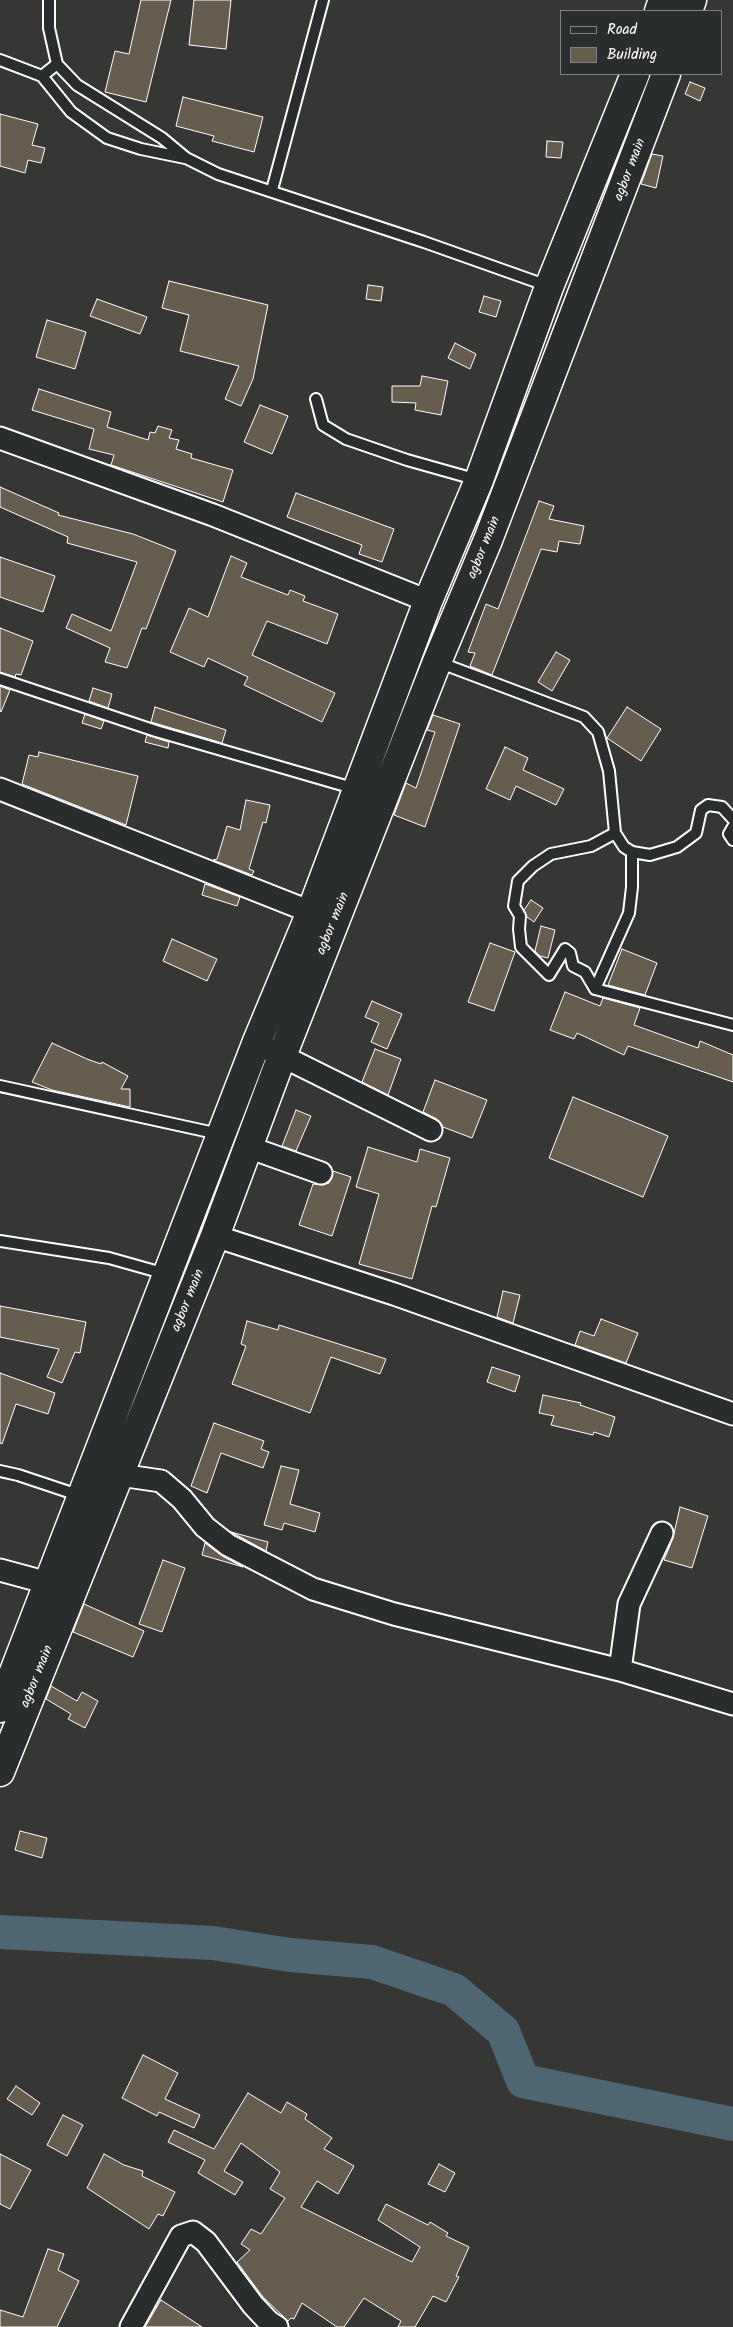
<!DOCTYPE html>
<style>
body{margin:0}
#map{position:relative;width:733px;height:2327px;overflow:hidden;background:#363734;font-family:Kalam,sans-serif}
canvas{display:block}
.legend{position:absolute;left:560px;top:10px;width:162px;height:65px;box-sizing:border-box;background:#2a2d2e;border:1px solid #7f8182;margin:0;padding:6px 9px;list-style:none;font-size:15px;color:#fff}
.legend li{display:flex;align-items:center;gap:10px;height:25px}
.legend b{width:25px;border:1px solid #7f8182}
</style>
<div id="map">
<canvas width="733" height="2327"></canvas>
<ul class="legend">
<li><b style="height:6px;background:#2a2d2e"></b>Road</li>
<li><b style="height:14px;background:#675d4e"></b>Building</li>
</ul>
</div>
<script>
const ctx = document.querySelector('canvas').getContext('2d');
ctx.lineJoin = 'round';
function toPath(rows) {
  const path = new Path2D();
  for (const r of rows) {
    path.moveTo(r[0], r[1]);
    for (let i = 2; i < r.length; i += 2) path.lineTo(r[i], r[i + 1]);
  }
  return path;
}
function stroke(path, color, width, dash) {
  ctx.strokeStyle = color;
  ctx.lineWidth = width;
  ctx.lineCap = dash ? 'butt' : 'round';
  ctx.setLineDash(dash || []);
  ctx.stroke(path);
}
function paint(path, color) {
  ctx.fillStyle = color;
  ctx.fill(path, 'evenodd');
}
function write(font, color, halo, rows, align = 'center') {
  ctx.font = font + ' Kalam,sans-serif';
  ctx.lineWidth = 4;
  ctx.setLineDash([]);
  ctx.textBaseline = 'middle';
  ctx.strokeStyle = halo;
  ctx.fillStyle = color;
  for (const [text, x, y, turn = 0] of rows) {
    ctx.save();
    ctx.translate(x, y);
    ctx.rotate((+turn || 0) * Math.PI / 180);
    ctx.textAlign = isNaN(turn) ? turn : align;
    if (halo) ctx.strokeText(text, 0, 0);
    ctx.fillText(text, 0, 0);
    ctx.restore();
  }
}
stroke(toPath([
 [0,1932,213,1943,290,1955,372,1962,454,1990,503,2031,523,2081,733,2124]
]), '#4e6572', 34);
const building = toPath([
 [141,0,171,0,146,102,105,92,115,51,129,54,141,0],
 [194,0,231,0,226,49,189,45,194,0],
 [690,82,705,88,700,101,685,94,690,82],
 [183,97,263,117,254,152,212,141,214,136,176,126,183,97],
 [0,114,38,124,32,145,45,148,41,163,28,160,25,173,0,166,0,114],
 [547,141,563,142,561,158,546,157,547,141],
 [652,154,663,156,656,188,641,184,652,154],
 [169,281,268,305,253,379,241,406,225,399,239,366,180,351,189,315,162,308,169,281],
 [368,285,383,287,381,301,366,299,368,285],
 [484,296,501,301,496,317,479,312,484,296],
 [97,299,147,317,140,334,90,316,97,299],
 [47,320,86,332,75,369,36,357,47,320],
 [455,343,476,354,470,369,448,358,455,343],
 [422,376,448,381,441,415,415,410,416,403,392,402,392,386,420,386,422,376],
 [39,389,111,412,107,427,148,440,150,432,155,433,158,426,172,430,169,438,179,440,176,449,192,454,191,458,233,470,223,502,111,465,114,455,89,449,94,429,32,410,39,389],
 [260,405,288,416,272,454,244,442,260,405],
 [0,487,59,513,58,515,133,534,176,551,146,629,142,628,127,668,105,662,110,648,66,628,72,614,111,631,137,562,67,543,68,537,0,507,0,487],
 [296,493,394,529,382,562,359,554,362,545,287,517,296,493],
 [539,501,554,506,549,519,584,526,580,544,559,541,557,552,541,549,492,675,470,666,475,653,468,652,486,604,498,609,539,501],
 [231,556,247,563,241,577,288,595,290,590,305,596,303,601,338,614,327,644,267,621,252,655,335,693,322,722,244,685,248,677,208,658,204,667,170,652,189,608,208,617,231,556],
 [0,557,55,576,43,612,0,597,0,557],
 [0,628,33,641,21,675,16,674,15,677,0,672,0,628],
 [556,652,570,660,552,691,538,682,556,652],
 [0,686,10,690,1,712,0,711,0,686],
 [93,688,112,694,108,708,89,701,93,688],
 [155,707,226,730,222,743,151,722,155,707],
 [627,707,661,729,641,761,607,738,627,707],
 [85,714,104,721,101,729,82,723,85,714],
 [433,715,460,724,425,827,394,815,406,783,416,788,435,732,427,730,433,715],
 [147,735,169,742,168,748,145,742,147,735],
 [505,747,528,758,523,770,564,789,556,805,516,786,510,800,486,789,505,747],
 [39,752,138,776,126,825,22,784,29,755,38,757,39,752],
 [246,800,270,805,266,823,263,822,249,869,254,871,252,875,213,860,217,859,227,826,240,830,246,800],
 [205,884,240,897,237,906,202,895,205,884],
 [531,900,543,908,534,922,527,917,524,910,531,900],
 [541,926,555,930,548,958,540,956,535,951,541,926],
 [172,939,217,959,207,981,163,961,172,939],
 [490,943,515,952,494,1011,468,1002,490,943],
 [622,949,657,963,645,995,608,985,622,949],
 [565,992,600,1006,603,998,640,1008,634,1025,698,1048,700,1041,733,1055,733,1082,628,1046,624,1055,577,1033,574,1039,550,1030,565,992],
 [372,1001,402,1014,387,1049,371,1042,379,1023,365,1017,372,1001],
 [52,1043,87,1059,101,1064,102,1062,128,1076,121,1089,130,1089,130,1107,52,1090,32,1082,52,1043],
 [375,1049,401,1059,388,1095,362,1082,375,1049],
 [435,1080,487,1100,472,1138,443,1127,437,1119,423,1112,435,1080],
 [573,1097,668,1136,643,1197,549,1158,573,1097],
 [296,1110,311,1116,296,1151,282,1146,296,1110],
 [368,1147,417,1162,420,1149,450,1158,436,1207,432,1206,412,1279,359,1264,379,1194,356,1187,368,1147],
 [333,1171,351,1177,332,1236,299,1225,313,1184,323,1185,329,1183,333,1171],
 [503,1291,520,1295,513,1323,497,1317,503,1291],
 [0,1306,86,1322,80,1353,75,1352,62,1383,47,1377,59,1349,0,1337,0,1306],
 [601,1319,638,1333,626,1363,575,1345,580,1331,594,1336,601,1319],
 [247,1321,278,1330,279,1325,386,1359,380,1374,331,1357,310,1413,232,1384,246,1346,241,1344,247,1321],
 [492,1367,520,1376,515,1392,487,1382,492,1367],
 [0,1373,55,1393,48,1414,16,1404,2,1444,0,1443,0,1373],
 [543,1395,581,1403,580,1405,615,1417,609,1437,594,1432,593,1435,551,1425,554,1416,539,1413,543,1395],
 [214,1423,264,1441,261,1449,269,1452,263,1468,221,1453,207,1493,191,1486,214,1423],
 [281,1466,299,1470,290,1504,320,1513,315,1532,284,1523,282,1530,264,1525,281,1466],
 [680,1507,708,1516,692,1568,664,1560,673,1538,680,1507],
 [231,1532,268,1542,266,1551,235,1534,231,1532],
 [205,1543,222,1556,243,1567,202,1555,205,1543],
 [163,1560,185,1568,162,1632,139,1624,163,1560],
 [84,1604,144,1631,133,1657,73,1632,84,1604],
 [51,1686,77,1701,82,1692,98,1701,85,1728,68,1719,71,1714,46,1699,51,1686],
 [20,1831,47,1838,42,1858,15,1850,20,1831],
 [143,2055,178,2073,165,2099,200,2115,194,2128,159,2112,157,2116,122,2098,143,2055],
 [16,2086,40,2103,32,2115,7,2099,16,2086],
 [248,2093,281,2113,287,2102,307,2114,305,2119,332,2138,324,2149,354,2166,338,2194,317,2181,301,2207,412,2262,420,2247,378,2220,386,2204,428,2225,430,2222,448,2233,446,2236,469,2247,456,2276,459,2277,446,2302,433,2296,415,2327,398,2327,401,2321,364,2298,344,2327,337,2327,302,2303,294,2319,291,2318,288,2321,263,2297,237,2262,250,2250,241,2244,251,2229,261,2234,285,2198,270,2189,280,2172,241,2143,224,2171,243,2182,235,2195,198,2173,205,2160,168,2142,174,2130,214,2149,248,2093],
 [63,2115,83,2125,67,2156,47,2145,63,2115],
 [0,2154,31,2170,10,2209,0,2204,0,2154],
 [104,2154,124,2165,143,2171,142,2176,175,2192,163,2216,158,2214,149,2229,87,2188,104,2154],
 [439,2164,455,2173,445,2192,428,2184,439,2164],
 [48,2249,64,2254,58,2270,79,2281,57,2327,0,2327,0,2310,23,2317,48,2249],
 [161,2300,202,2327,145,2327,161,2300]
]);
paint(building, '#675d4e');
stroke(building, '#fff', 1);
const lane = toPath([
 [49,0,49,28,57,64,77,85,162,138,186,158,218,174,424,242,548,286],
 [0,60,42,76,71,112,107,138,141,149,185,158],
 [42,76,57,64],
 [272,190,323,0],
 [316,399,323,425,346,439,407,460,478,480],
 [438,662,584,717,598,732,609,771,615,833,624,847,632,852,650,855,677,847,696,833,701,810,708,805,722,807,733,819],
 [0,679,156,731,356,789],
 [733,827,729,834,733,840],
 [615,833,591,846,551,854,533,866,518,881,514,906,520,916,519,929,521,947,549,975,565,949,570,953,573,966,585,972,595,989,733,1025],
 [595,989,629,913,632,887,632,852],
 [0,1086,219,1134],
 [0,1241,109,1258,166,1274],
 [0,1471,18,1475,81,1496]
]);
const street = toPath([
 [0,438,213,515,428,601],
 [0,789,311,912],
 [268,1049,431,1130],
 [248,1147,321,1173],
 [215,1236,394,1294,733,1414],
 [120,1475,161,1481,182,1499,205,1527,228,1545,313,1589,394,1614,620,1670,733,1704],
 [0,1570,48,1583],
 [620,1670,629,1604,662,1533],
 [131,2327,181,2236,193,2232,206,2242,253,2305,269,2322,277,2327]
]);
const secondary = toPath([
 [659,11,663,0],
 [688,11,692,0],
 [0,1708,256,1044,311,912,428,601,479,480,549,287,635,74],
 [0,1772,215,1236,282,1056,437,662,488,540,666,74]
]);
stroke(lane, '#fff', 14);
stroke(street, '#fff', 25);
stroke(secondary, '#fff', 31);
stroke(lane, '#2a2d2e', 10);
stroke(street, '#2a2d2e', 21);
stroke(secondary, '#2a2d2e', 28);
write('14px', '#fff', '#2a2d2e', [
 ["agbor main",631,170,-69],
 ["agbor main",485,548,-68],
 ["agbor main",334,924,-68],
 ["agbor main",189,1301,-68],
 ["agbor main",38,1677,-68]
]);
</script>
